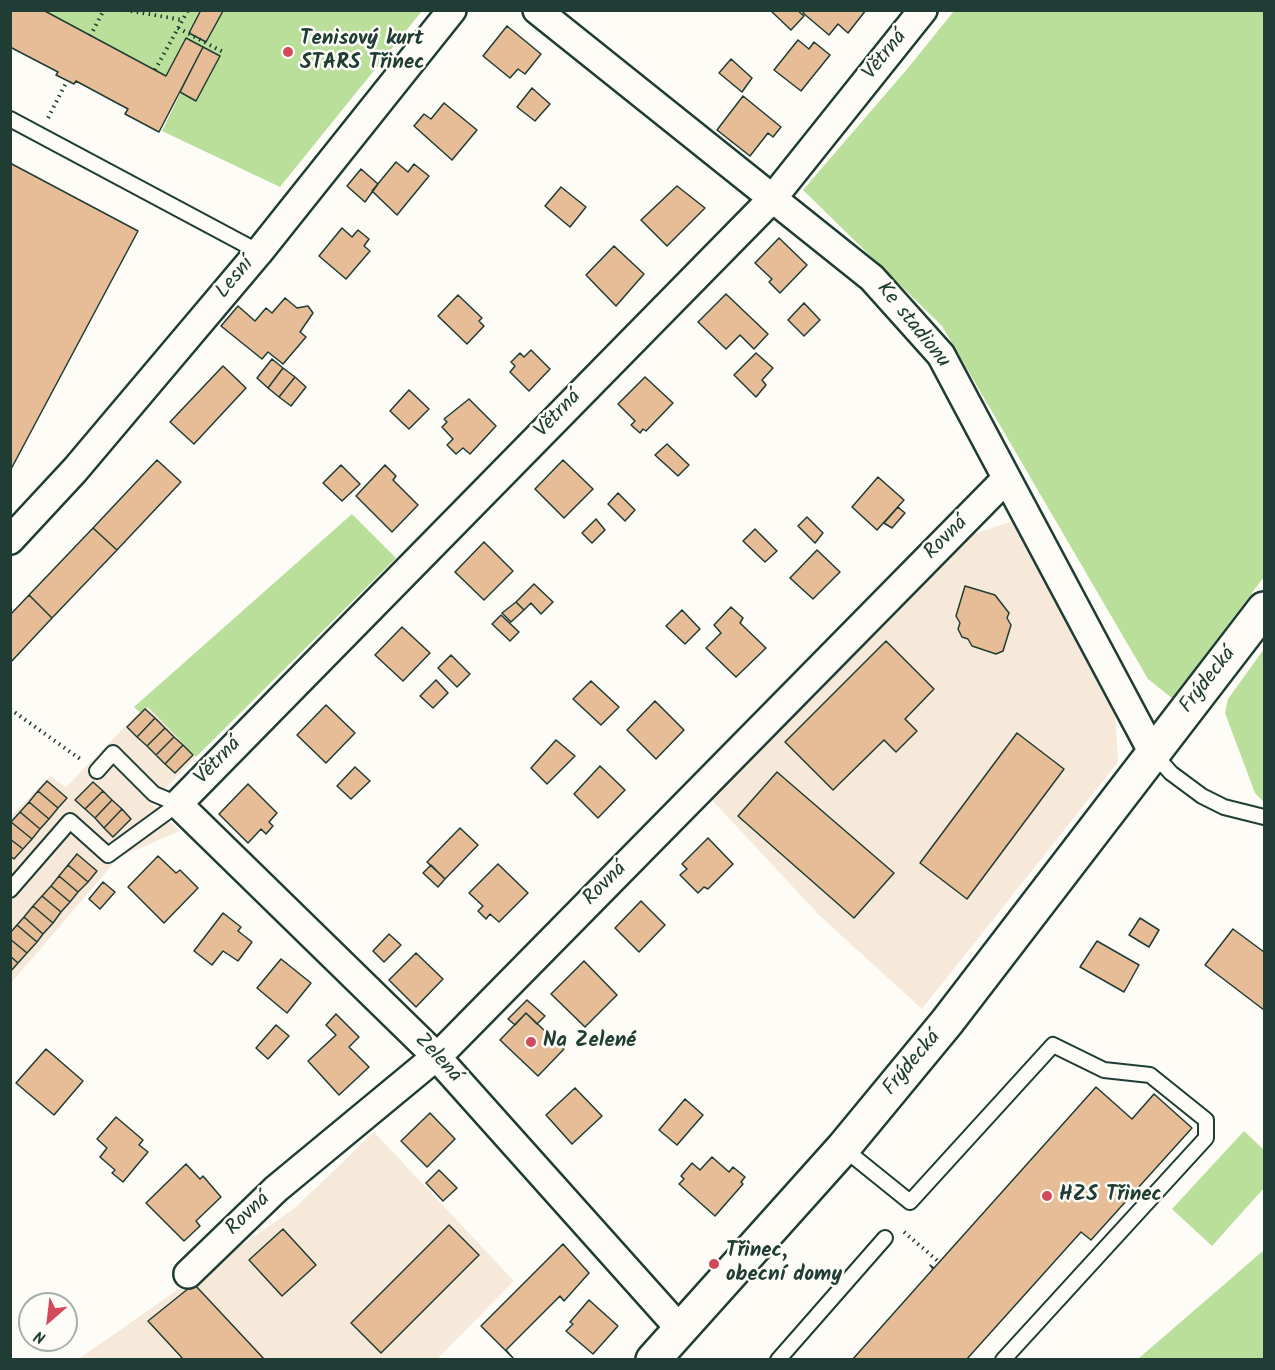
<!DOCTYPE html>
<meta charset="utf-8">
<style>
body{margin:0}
#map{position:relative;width:1275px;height:1370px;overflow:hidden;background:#fdfcf7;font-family:Kalam,sans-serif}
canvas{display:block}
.frame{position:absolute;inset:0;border:12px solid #1f3d34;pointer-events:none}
.north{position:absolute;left:18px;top:1292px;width:60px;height:60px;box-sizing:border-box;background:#fdfcf7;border:2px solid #a4b0a9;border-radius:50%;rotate:208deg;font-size:16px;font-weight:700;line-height:24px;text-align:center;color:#1f3d34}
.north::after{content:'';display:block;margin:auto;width:21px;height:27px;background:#d1495b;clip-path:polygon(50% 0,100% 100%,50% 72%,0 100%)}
</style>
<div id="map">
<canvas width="1275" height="1370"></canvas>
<div class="frame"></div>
<div class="north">N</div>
</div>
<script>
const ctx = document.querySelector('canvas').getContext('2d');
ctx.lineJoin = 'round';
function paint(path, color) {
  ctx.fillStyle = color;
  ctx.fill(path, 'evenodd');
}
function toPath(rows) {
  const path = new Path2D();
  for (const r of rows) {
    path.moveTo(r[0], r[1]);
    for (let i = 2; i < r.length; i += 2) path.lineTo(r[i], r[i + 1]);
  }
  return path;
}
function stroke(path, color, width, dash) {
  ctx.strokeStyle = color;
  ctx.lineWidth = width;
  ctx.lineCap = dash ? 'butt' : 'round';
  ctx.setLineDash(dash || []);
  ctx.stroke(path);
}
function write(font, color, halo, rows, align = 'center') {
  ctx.font = font + ' Kalam,sans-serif';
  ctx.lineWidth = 5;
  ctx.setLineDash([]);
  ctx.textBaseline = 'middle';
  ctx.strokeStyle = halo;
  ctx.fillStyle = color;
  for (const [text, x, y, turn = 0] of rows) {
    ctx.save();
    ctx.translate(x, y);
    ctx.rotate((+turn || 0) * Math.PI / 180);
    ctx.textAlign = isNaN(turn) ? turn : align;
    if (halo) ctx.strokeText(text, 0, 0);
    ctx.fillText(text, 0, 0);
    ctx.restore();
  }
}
paint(toPath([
 [1012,521,1115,707,1118,762,922,1009,820,916,711,799,966,537],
 [148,707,196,757,151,803,180,831,119,857,11,983,11,816,50,776,66,787,139,712,142,714],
 [374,1132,514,1281,437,1359,77,1360,295,1208]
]), '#f6e9da');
paint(toPath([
 [43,11,422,11,280,187,162,131,203,47,186,38,166,76],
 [954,11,1264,11,1264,577,1172,698,1148,679,942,326,803,190,908,68],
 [352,514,396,558,196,757,148,707,142,714,134,707],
 [1264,649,1264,802,1255,793,1225,713,1228,699],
 [1244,1131,1264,1150,1264,1188,1212,1246,1172,1209],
 [1264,1250,1264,1359,1138,1359]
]), '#badf9a');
const building = toPath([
 [10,10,43,10,166,76,186,38,203,47,159,132,125,114,128,109,76,81,74,84,56,75,58,72,10,47,10,10],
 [201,10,223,11,206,42,189,33,201,10],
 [770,10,797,10,804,16,791,30,770,10],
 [805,10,866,10,848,33,838,24,829,35,803,13,805,10],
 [507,26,541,54,525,74,518,69,510,78,483,56,507,26],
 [798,40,809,49,814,42,830,55,801,91,774,70,798,40],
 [203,47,220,56,196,101,180,92,203,47],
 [731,59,752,78,742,92,719,73,731,59],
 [532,88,550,104,535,121,517,107,532,88],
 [743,96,781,127,773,137,768,133,750,156,717,130,743,96],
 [444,103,477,130,452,160,414,126,424,114,431,119,444,103],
 [396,162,408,172,414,164,429,176,397,215,372,191,396,162],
 [10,163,138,231,10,471,10,163],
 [361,169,378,184,365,202,347,186,361,169],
 [677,186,705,208,667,246,641,220,677,186],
 [561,187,586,207,570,227,545,206,561,187],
 [342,228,352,237,358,230,369,239,364,246,370,251,346,279,319,256,342,228],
 [779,238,807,265,780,293,769,282,772,279,755,263,779,238],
 [614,246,644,274,616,306,586,275,614,246],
 [726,294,768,334,754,349,740,335,726,349,698,322,726,294],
 [458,295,482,318,479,321,484,326,467,344,438,316,458,295],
 [285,298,297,308,308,306,313,313,300,332,306,337,283,364,268,352,262,359,221,326,238,306,255,321,266,308,272,313,285,298],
 [804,303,820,320,804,336,788,320,804,303],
 [531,350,550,369,529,391,510,372,515,366,511,362,520,353,524,357,531,350],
 [756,353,773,368,762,380,766,385,756,397,734,375,756,353],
 [272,359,283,368,268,388,257,378,272,359],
 [223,366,246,388,194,444,170,422,223,366],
 [283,368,295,377,279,397,268,388,283,368],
 [295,377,306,387,291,406,279,397,295,377],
 [645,377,673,403,646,431,643,429,640,433,631,425,635,421,618,404,645,377],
 [409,390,429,409,409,429,390,411,409,390],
 [469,399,496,426,470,454,463,448,456,454,447,445,453,439,442,427,447,422,444,419,469,399],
 [667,444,689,465,678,476,655,455,667,444],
 [157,460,181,482,117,550,93,528,157,460],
 [563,460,593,489,564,518,535,489,563,460],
 [341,465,360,484,342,501,323,483,341,465],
 [385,465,396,476,393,480,418,505,392,532,356,496,385,465],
 [878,477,904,500,877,530,852,507,878,477],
 [618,493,635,510,625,521,608,504,618,493],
 [898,507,905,513,892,528,884,523,898,507],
 [807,517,823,533,815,543,798,526,807,517],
 [596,519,605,530,592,543,582,533,596,519],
 [93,528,117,550,52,618,29,595,93,528],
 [755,529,777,551,765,562,743,541,755,529],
 [484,542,513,571,484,600,455,572,484,542],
 [817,550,840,572,813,599,790,578,817,550],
 [534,584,553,602,541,614,531,603,524,610,516,602,534,584],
 [965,586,995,595,1009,613,1007,618,1011,625,1003,651,996,654,972,646,968,639,962,637,958,629,960,623,956,616,965,586],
 [29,595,52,618,10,663,10,615,29,595],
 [516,602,524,610,511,622,502,613,516,602],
 [731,607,743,618,740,623,766,648,736,677,706,648,721,633,714,625,731,607],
 [682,610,700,629,685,644,666,626,682,610],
 [501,615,519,632,510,641,492,624,501,615],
 [402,627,430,653,403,681,375,655,402,627],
 [886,641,934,689,905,719,917,731,896,752,884,740,833,790,785,742,886,641],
 [451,655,470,674,457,687,438,668,451,655],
 [436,680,448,693,433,708,420,696,436,680],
 [591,681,619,707,601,725,573,699,591,681],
 [655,701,684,730,656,759,627,730,655,701],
 [326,705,355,733,326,763,297,735,326,705],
 [145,709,155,718,137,737,127,727,145,709],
 [155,718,165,728,147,746,137,737,155,718],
 [165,728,174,737,156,755,147,746,165,728],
 [1017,733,1064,769,967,899,920,863,1017,733],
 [174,737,183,745,165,764,156,755,174,737],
 [556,740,575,756,547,784,531,768,556,740],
 [183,745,193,755,175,773,165,764,183,745],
 [600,766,625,790,598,818,574,794,600,766],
 [355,767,370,781,351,799,337,786,355,767],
 [777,772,894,873,854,918,738,816,777,772],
 [47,781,67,798,58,808,38,791,47,781],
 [93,782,103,791,85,809,75,800,93,782],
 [248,784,277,813,269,822,273,826,266,834,261,829,248,843,219,814,248,784],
 [38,791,58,808,49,819,29,802,38,791],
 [103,791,112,800,95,818,85,809,103,791],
 [112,800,122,809,104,828,95,818,112,800],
 [29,802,49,819,40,829,20,812,29,802],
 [122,809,131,819,113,837,104,828,122,809],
 [20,812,40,829,32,839,11,822,20,812],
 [11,822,32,839,23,849,10,839,11,822],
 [460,828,478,845,445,879,427,862,460,828],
 [708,838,733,864,708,889,704,887,698,893,680,875,687,869,682,864,708,838],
 [10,839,23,849,14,859,10,856,10,839],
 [77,854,97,871,88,882,68,865,77,854],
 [158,856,176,873,180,870,198,888,164,923,128,887,158,856],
 [498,864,528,893,499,922,490,914,486,919,478,911,483,906,469,893,498,864],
 [68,865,88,882,78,892,59,876,68,865],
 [431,865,445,879,438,887,423,873,431,865],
 [59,876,78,892,70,902,51,886,59,876],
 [103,882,115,892,100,909,89,899,103,882],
 [51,886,70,902,61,912,42,896,51,886],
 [42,896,61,912,53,923,33,906,42,896],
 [641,901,665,925,639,952,615,928,641,901],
 [33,906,53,923,43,934,24,917,33,906],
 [223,913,241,927,238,931,252,942,238,961,223,951,212,965,194,951,223,913],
 [24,917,43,934,37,942,17,925,24,917],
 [1140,918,1159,930,1149,947,1129,935,1140,918],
 [17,925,37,942,27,953,10,939,10,933,17,925],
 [1233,929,1264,952,1264,1010,1205,965,1233,929],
 [389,934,401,945,384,962,373,951,389,934],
 [10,939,27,953,18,963,10,956,10,939],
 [1097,941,1139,965,1124,992,1080,967,1097,941],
 [416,953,443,979,416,1007,389,980,416,953],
 [10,956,18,963,10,972,10,956],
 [281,959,311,983,287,1013,257,988,281,959],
 [584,961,617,995,585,1027,551,994,584,961],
 [527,1000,545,1016,537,1024,526,1013,515,1025,508,1019,527,1000],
 [526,1013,564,1049,538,1076,500,1040,526,1013],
 [336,1014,359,1037,349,1047,369,1067,339,1095,308,1061,336,1035,326,1025,336,1014],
 [276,1025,289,1036,268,1059,256,1048,276,1025],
 [46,1049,83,1081,54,1115,16,1083,46,1049],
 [1096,1087,1132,1119,1154,1094,1192,1128,1091,1240,1081,1232,966,1360,852,1360,933,1269,930,1265,934,1268,1096,1087],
 [575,1088,602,1116,572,1144,546,1115,575,1088],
 [685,1099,703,1115,677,1145,659,1130,685,1099],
 [430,1113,455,1139,427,1167,401,1141,430,1113],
 [116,1117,143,1140,139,1145,148,1152,123,1182,112,1173,115,1170,100,1157,107,1148,97,1139,116,1117],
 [712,1157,729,1172,733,1167,745,1177,741,1182,743,1184,715,1216,679,1184,684,1179,681,1176,692,1163,700,1170,712,1157],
 [186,1164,200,1179,203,1176,221,1197,196,1221,200,1226,184,1241,146,1203,186,1164],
 [439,1170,457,1188,443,1201,426,1183,439,1170],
 [449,1225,479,1255,381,1353,351,1323,449,1225],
 [283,1229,316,1265,282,1296,249,1260,283,1229],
 [563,1244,589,1273,564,1301,560,1296,506,1350,513,1358,481,1326,563,1244],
 [194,1284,265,1360,184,1360,148,1321,194,1284],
 [589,1300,618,1326,593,1354,566,1331,573,1324,570,1322,589,1300]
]);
paint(building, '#e7bd97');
stroke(building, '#1f3d34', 1.5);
const lane = toPath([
 [10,119,259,252],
 [1153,753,1171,773,1202,796,1224,807,1264,817],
 [97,771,113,753,154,794,178,804],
 [10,890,70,821,108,855,178,804],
 [843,1148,910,1202,1053,1045,1104,1070,1150,1075,1206,1120,1206,1138,1003,1360],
 [778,1360,885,1238]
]);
const street = toPath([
 [537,10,872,278,941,355,1153,753],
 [10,540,75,470,259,252,452,10],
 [188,1274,276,1189,444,1050,1006,479],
 [681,1330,435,1055,178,804,772,199,923,10]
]);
const secondary = toPath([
 [653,1360,843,1148,947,1022,1264,609]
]);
stroke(lane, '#1f3d34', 18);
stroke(street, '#1f3d34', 32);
stroke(secondary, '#1f3d34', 38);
stroke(toPath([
 [125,10,183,20],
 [178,28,225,53],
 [90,36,104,10],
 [155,70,188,10],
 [48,118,67,81],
 [10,709,83,761],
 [904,1232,939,1262]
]), '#1f3d34', 4, [1.5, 4.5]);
stroke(lane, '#fdfcf7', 14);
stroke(street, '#fdfcf7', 27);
stroke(secondary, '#fdfcf7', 33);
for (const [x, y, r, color] of [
 [288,52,6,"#d1495b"],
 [531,1042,6,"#d1495b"],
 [1047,1196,6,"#d1495b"],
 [714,1264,6,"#d1495b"]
]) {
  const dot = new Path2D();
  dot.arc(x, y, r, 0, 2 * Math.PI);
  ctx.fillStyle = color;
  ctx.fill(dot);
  stroke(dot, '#fdfcf7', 2);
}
write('bold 21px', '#1f3d34', '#fdfcf7', [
 ["Tenisový kurt",300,40],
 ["STARS Třinec",300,64],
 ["Na Zelené",543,1042],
 ["HZS Třinec",1059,1196],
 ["Třinec,",726,1252],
 ["obecní domy",726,1276]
], 'left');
write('21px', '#1f3d34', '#fdfcf7', [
 ["Větrná",886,56,-51],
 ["Lesní",236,279,-50],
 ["Ke stadionu",912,326,51],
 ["Větrná",559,415,-46],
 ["Rovná",947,539,-45],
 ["Frýdecká",1209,681,-52],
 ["Větrná",219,762,-46],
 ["Rovná",606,885,-45],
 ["Zelená",437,1059,47],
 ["Frýdecká",913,1064,-50],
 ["Rovná",249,1215,-44]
]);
</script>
